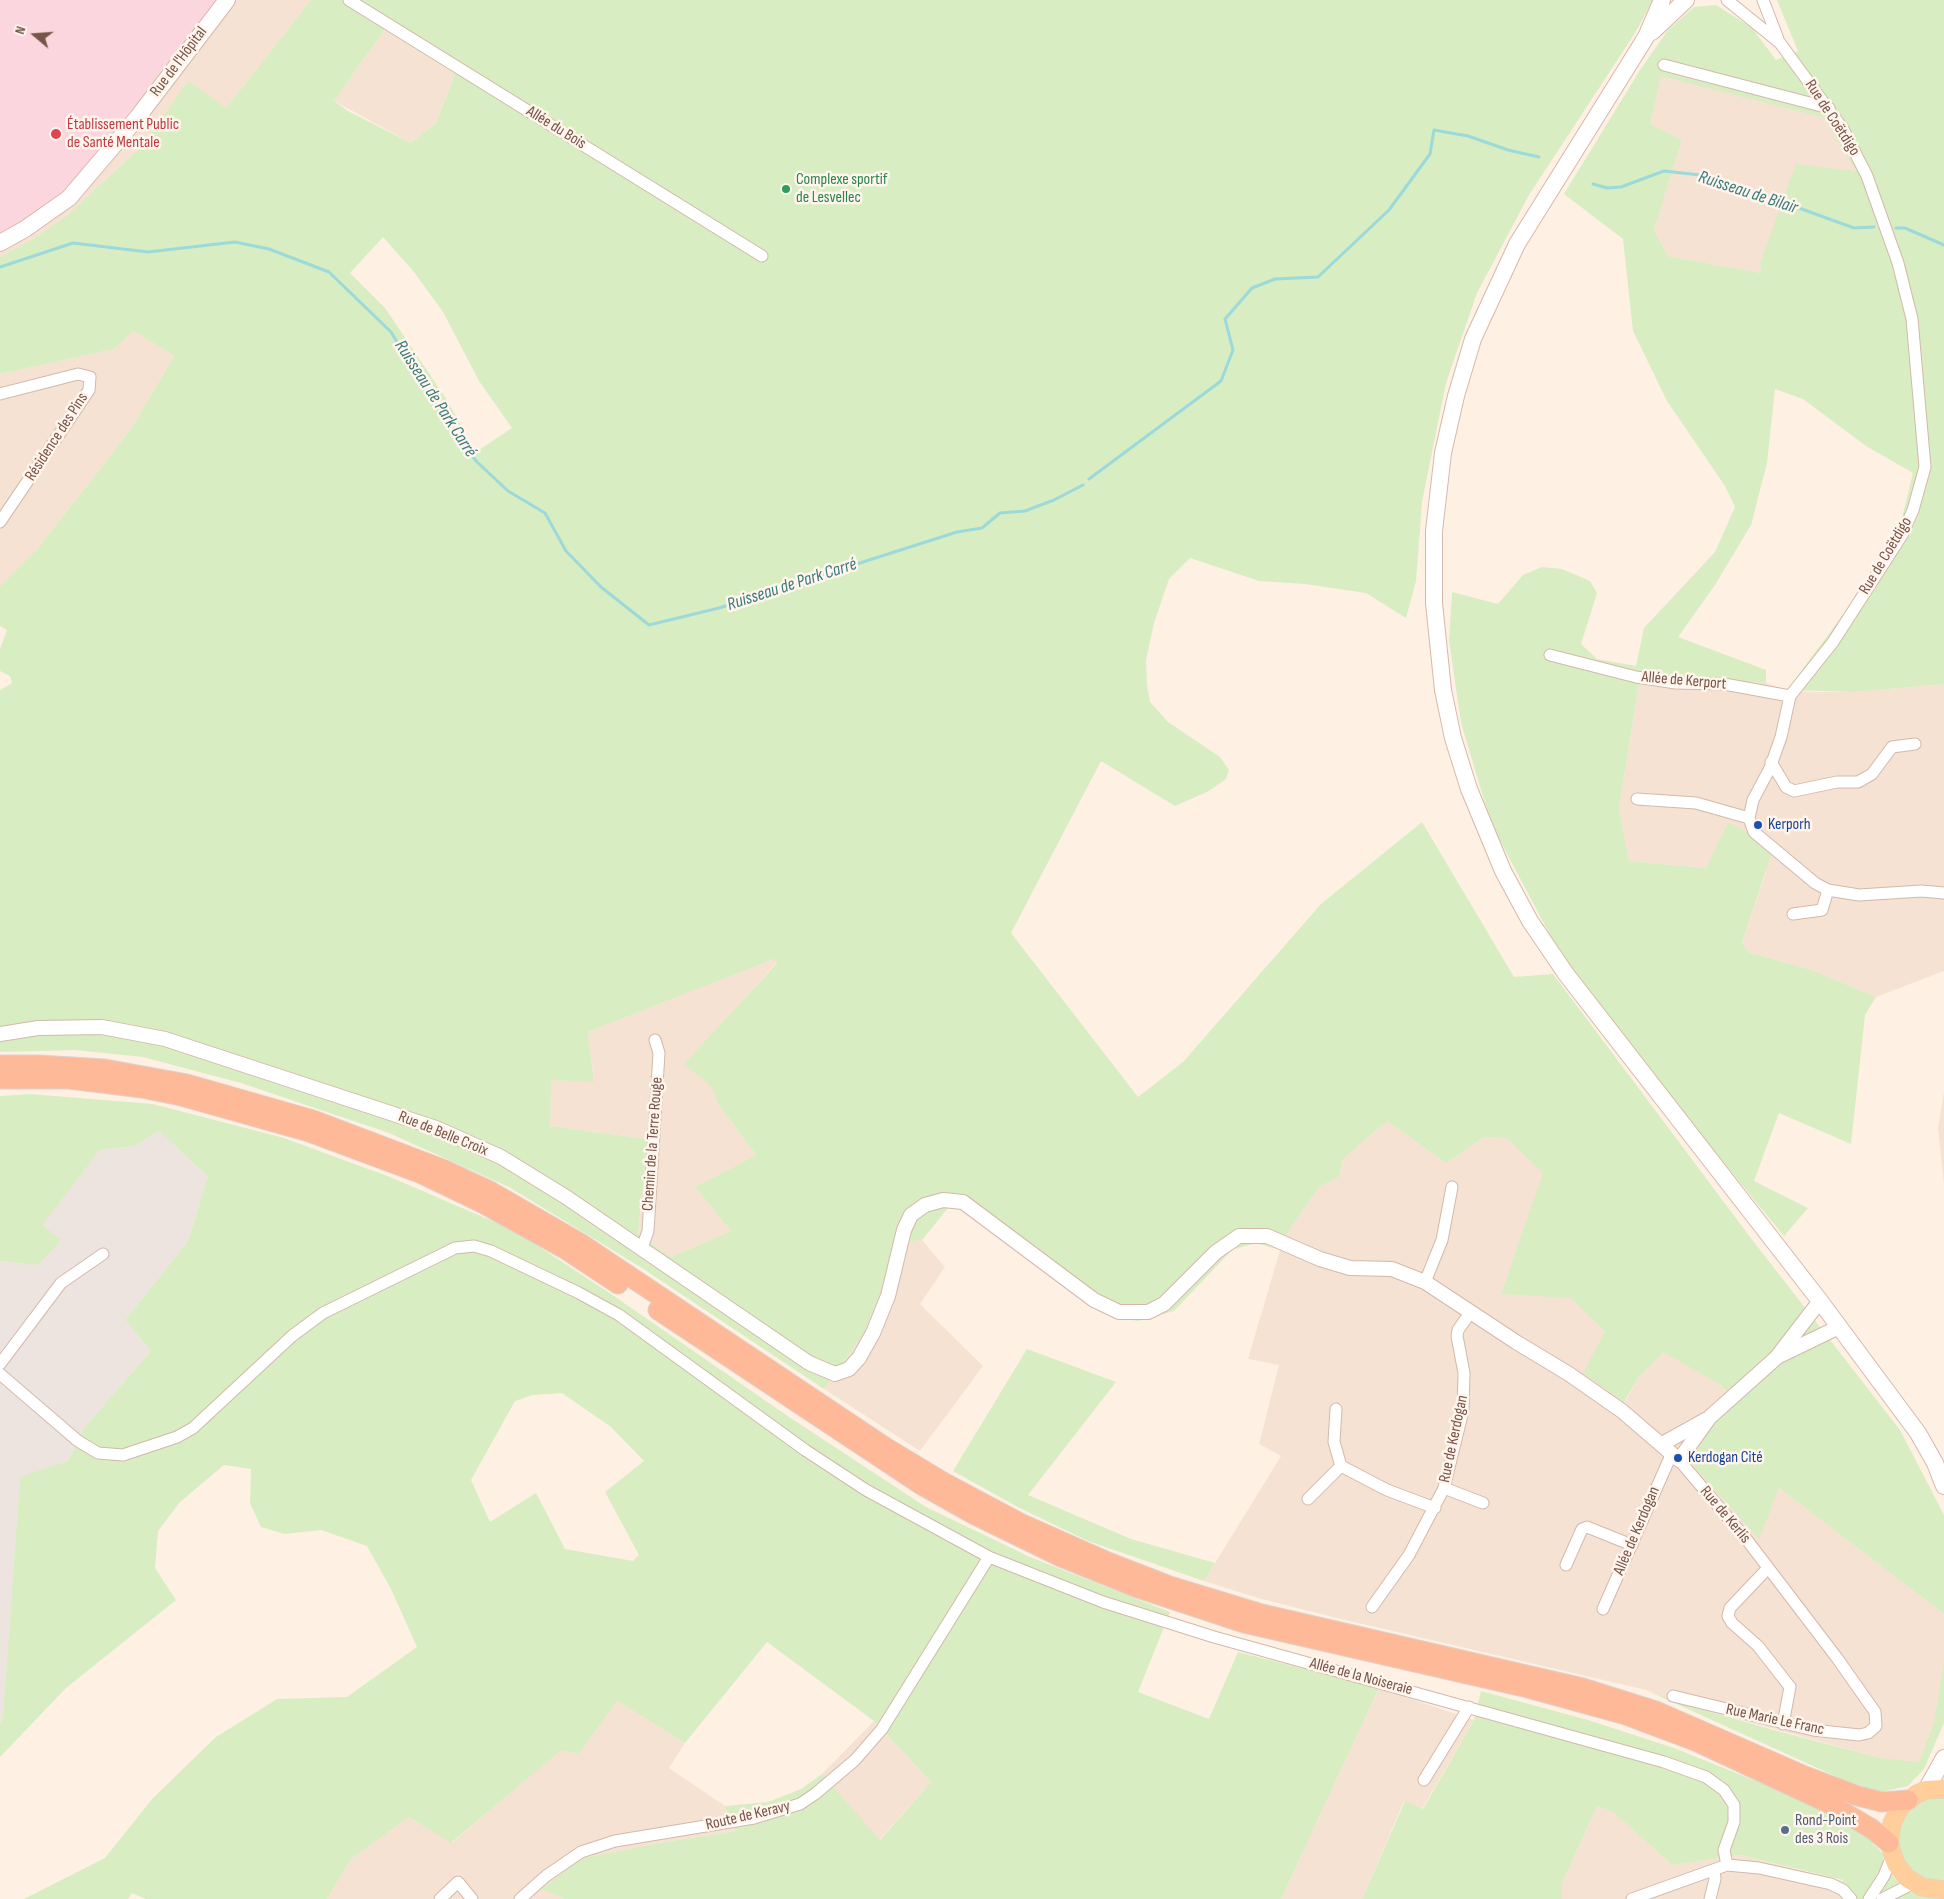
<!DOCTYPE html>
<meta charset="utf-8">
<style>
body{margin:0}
#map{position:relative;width:1944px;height:1899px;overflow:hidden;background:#fef1e4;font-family:"Sofia Sans Condensed",sans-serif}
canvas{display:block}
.north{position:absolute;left:10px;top:10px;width:50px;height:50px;-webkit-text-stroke:4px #fff5ec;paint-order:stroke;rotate:288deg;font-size:14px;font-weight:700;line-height:20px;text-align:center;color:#785347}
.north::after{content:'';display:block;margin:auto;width:18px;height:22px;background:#785347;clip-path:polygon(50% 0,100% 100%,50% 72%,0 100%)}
</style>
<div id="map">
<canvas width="1944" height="1899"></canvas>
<div class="north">N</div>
</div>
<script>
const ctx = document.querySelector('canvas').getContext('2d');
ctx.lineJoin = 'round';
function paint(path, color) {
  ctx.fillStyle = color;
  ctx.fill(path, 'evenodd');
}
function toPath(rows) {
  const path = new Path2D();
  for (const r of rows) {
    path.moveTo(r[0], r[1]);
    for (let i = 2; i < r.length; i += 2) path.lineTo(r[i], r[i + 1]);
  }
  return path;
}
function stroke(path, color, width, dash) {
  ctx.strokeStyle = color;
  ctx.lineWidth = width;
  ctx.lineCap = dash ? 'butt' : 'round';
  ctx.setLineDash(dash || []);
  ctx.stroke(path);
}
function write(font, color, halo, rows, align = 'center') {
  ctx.font = font + ' "Sofia Sans Condensed",sans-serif';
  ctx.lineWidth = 5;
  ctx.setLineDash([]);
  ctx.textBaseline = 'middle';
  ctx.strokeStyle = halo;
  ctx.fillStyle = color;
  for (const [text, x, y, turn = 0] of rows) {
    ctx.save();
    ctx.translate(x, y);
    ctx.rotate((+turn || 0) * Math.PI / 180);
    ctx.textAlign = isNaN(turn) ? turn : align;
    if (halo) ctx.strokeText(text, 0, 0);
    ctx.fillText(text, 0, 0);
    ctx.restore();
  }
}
paint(toPath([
 [0,0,311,0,226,108,188,82,142,146,65,217,31,240,0,257],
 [385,29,455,74,436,123,411,143,334,101],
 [1660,75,1824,118,1857,171,1770,243,1760,264,1761,273,1668,256,1654,230,1682,140,1650,125],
 [134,331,174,356,134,424,104,464,38,548,0,586,0,374,114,349],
 [1643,674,1766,683,1787,690,1813,692,1855,692,1944,684,1944,971,1876,997,1812,970,1748,952,1742,943,1766,872,1728,822,1706,868,1629,861,1619,808,1638,690],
 [774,959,777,962,685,1064,713,1087,718,1104,756,1155,695,1187,731,1231,671,1257,638,1234,648,1139,550,1126,550,1080,594,1081,588,1032],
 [1944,1092,1944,1185,1938,1128],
 [1387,1121,1446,1163,1484,1137,1506,1138,1544,1173,1501,1294,1571,1297,1605,1332,1625,1402,1639,1377,1663,1351,1721,1385,1735,1400,1758,1539,1779,1488,1944,1614,1944,1659,1934,1722,1919,1762,1881,1758,1693,1707,1646,1690,1341,1619,1258,1598,1204,1581,1281,1456,1259,1444,1279,1365,1248,1359,1280,1250,1290,1229,1319,1187,1339,1177,1343,1159],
 [922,1240,945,1267,920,1304,983,1366,920,1451,824,1389,863,1335,880,1295,896,1243],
 [1379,1688,1474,1720,1422,1809,1404,1801,1362,1899,1281,1899],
 [617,1701,685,1743,669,1768,725,1806,736,1831,658,1843,582,1858,541,1889,565,1899,327,1899,351,1859,409,1817,452,1843,561,1749,579,1754],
 [874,1721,931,1782,879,1840,822,1774],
 [1597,1806,1613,1812,1672,1865,1740,1855,1843,1881,1843,1899,1562,1899,1562,1883]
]), '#f6e2d2');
paint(toPath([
 [159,1131,208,1177,188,1241,125,1320,151,1351,84,1428,68,1461,20,1478,3,1715,0,1724,0,1261,38,1265,41,1225,100,1150,134,1146]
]), '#ede4df');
paint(toPath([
 [0,0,216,0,77,179,38,215,0,237]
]), '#fcd6df');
paint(toPath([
 [311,0,1653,0,1635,33,1529,195,1477,293,1446,383,1422,502,1416,581,1406,618,1366,593,1305,584,1259,581,1190,558,1169,579,1154,623,1146,660,1147,685,1150,702,1168,722,1220,757,1229,770,1226,779,1209,791,1175,806,1101,761,1011,933,1138,1097,1183,1062,1321,904,1422,822,1514,977,1553,974,1750,1237,1900,1430,1944,1515,1944,1614,1779,1488,1759,1539,1690,1462,1697,1441,1735,1400,1721,1385,1663,1352,1639,1377,1624,1402,1583,1373,1605,1332,1571,1298,1501,1294,1543,1173,1506,1138,1484,1137,1446,1163,1387,1121,1343,1159,1339,1177,1319,1187,1290,1229,1280,1250,1256,1243,1232,1250,1174,1311,1138,1321,1111,1316,965,1211,948,1208,922,1240,896,1243,880,1295,863,1335,824,1389,642,1268,509,1187,389,1133,241,1083,143,1057,75,1050,0,1052,0,690,12,683,10,676,0,671,0,649,7,630,0,626,0,586,38,548,104,464,134,424,174,356,134,331,114,349,0,374,0,257,31,240,65,217,142,146,188,81,226,108],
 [385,29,455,74,436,123,411,143,348,111,334,101],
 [383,237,414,272,443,312,479,381,512,428,476,452,447,400,385,308,350,273],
 [774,959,777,963,684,1064,712,1087,718,1104,756,1155,695,1187,731,1231,671,1257,638,1234,648,1139,550,1126,551,1080,594,1082,588,1032],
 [1777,0,1944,0,1944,684,1855,692,1787,690,1845,612,1900,526,1913,473,1866,446,1803,399,1775,389,1767,463,1751,525,1715,585,1678,637,1766,670,1766,683,1643,674,1638,690,1619,808,1629,861,1706,868,1728,822,1748,833,1771,855,1742,943,1748,952,1812,970,1876,997,1865,1015,1851,1144,1779,1113,1754,1181,1808,1208,1784,1236,1609,1023,1550,935,1496,833,1485,803,1461,723,1449,640,1452,592,1498,604,1523,575,1542,567,1562,569,1590,581,1597,593,1581,644,1597,659,1636,666,1644,628,1715,552,1735,507,1725,486,1667,401,1633,331,1623,239,1564,194,1640,70,1668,30,1694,7,1716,5,1752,28,1776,60,1798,51],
 [1661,76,1824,118,1856,171,1796,164,1760,264,1761,273,1668,256,1654,230,1682,140,1650,124],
 [30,1094,153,1104,284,1138,390,1177,497,1223,535,1244,611,1294,789,1417,926,1507,1030,1557,1170,1612,1138,1692,1209,1719,1238,1652,1379,1688,1281,1899,565,1899,541,1889,582,1858,658,1843,736,1831,725,1806,768,1802,801,1789,822,1774,880,1840,931,1782,874,1721,767,1642,685,1743,617,1701,579,1754,561,1750,451,1843,409,1817,351,1859,327,1899,146,1899,132,1893,128,1899,24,1899,105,1858,153,1798,216,1737,277,1699,347,1697,417,1647,391,1589,367,1546,321,1530,285,1534,261,1527,250,1503,251,1469,224,1465,180,1502,158,1531,155,1568,176,1600,66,1688,0,1757,0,1724,3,1715,20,1477,68,1461,84,1428,151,1351,125,1320,188,1241,208,1177,159,1131,134,1146,100,1150,42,1225,61,1240,38,1265,0,1261,0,1096],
 [562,1393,611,1427,644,1461,605,1492,639,1555,633,1561,565,1549,536,1493,490,1522,471,1480,515,1401,533,1395],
 [1027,1349,1116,1382,1028,1495,1131,1539,1215,1563,1204,1581,1088,1541,1018,1507,953,1471],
 [1944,1659,1944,1723,1924,1769,1908,1786,1881,1792,1846,1781,1646,1690,1693,1707,1770,1729,1881,1758,1919,1762,1934,1722],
 [1481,1691,1588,1720,1674,1748,1806,1801,1863,1833,1883,1854,1883,1862,1894,1878,1909,1892,1944,1899,1843,1899,1843,1880,1740,1855,1672,1865,1613,1812,1597,1806,1562,1883,1562,1899,1362,1899,1405,1801,1423,1809,1474,1720],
 [1940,1797,1944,1798,1944,1882,1930,1882,1916,1876,1904,1865,1898,1851,1897,1835,1901,1820,1911,1807,1925,1799]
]), '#d8edc1');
stroke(toPath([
 [1593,184,1607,188,1621,187,1664,171,1700,175,1741,187,1854,228,1874,227],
 [1896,228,1905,228,1944,245],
 [0,267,73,243,148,252,235,242,269,249,329,272,391,332,445,420,476,461,508,491,545,513,566,551,601,587,649,625,719,608,957,532,982,528,1000,513,1025,511,1054,500,1083,485],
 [1089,479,1221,381,1233,350,1225,319,1252,288,1275,279,1318,277,1389,210,1430,154,1434,130,1468,136,1508,150,1539,157]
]), '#9cd9db', 3);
const minor = toPath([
 [349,0,762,256],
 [1727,0,1780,43,1843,129,1867,176,1898,263,1912,319,1925,467,1913,510,1902,535,1833,642,1790,696,1781,737,1770,768,1753,800,1749,818,1754,832,1815,883,1828,890,1859,895,1922,891,1944,893],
 [1763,0,1778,39],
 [1664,65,1829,108],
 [0,394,78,374,90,377,89,390,0,522],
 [1550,655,1636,677,1676,683,1724,684,1790,696],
 [1771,762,1786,787,1794,791,1837,782,1858,782,1872,774,1892,747,1915,744],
 [1637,799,1696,803,1749,818],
 [1793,914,1822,910,1828,890],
 [642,1248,648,1231,659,1053,655,1040],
 [1425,1282,1442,1240,1452,1187],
 [0,1364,61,1283,103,1254],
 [0,1374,78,1441,98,1453,123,1455,177,1437,193,1428,292,1336,323,1313,455,1248,474,1246,491,1251,579,1293,619,1315,805,1450,866,1490,989,1557,1103,1602,1214,1637,1664,1762,1706,1777,1724,1790,1734,1805,1734,1822,1724,1850,1727,1865],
 [1336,1409,1334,1442,1341,1466,1387,1490,1435,1508],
 [1444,1488,1483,1503],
 [1308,1499,1341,1466],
 [1566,1565,1582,1529,1587,1527,1632,1545],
 [1768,1568,1730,1608,1728,1616,1732,1623,1758,1646,1790,1687,1783,1724],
 [1372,1607,1409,1555,1444,1488,1463,1411,1464,1373,1457,1336,1458,1330,1470,1313],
 [1603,1609,1672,1453],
 [1673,1696,1813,1730,1859,1735,1868,1733,1876,1726,1875,1712,1837,1658,1747,1540,1679,1460],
 [1424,1780,1469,1707],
 [440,1899,458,1882,472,1899],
 [520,1899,546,1876,581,1852,615,1841,754,1818,800,1804,815,1794,855,1760,882,1729,989,1557],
 [1632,1899,1727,1865,1759,1868,1831,1884,1843,1890,1851,1899],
 [1710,1899,1715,1879,1714,1871],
 [1869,1899,1884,1876,1892,1856],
 [1882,1899,1914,1883]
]);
const tertiary = toPath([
 [0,1034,38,1028,102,1027,165,1039,436,1128,501,1157,566,1197,809,1363,835,1374,849,1369,859,1358,873,1333,888,1296,904,1230,911,1215,925,1205,943,1200,963,1202,1094,1300,1119,1312,1148,1312,1164,1304,1216,1252,1239,1236,1267,1236,1320,1259,1350,1268,1392,1269,1425,1282,1516,1342,1569,1374,1622,1411,1679,1460,1710,1417,1776,1358,1820,1301],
 [1779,1356,1839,1327],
 [1662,1444,1707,1419]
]);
const secondary = toPath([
 [1662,0,1646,37,1517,244,1473,339,1456,396,1443,453,1434,531,1434,603,1443,690,1453,738,1469,789,1503,871,1530,921,1566,974,1820,1301,1918,1433,1935,1463,1944,1486],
 [1652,32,1686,0],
 [0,243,25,229,69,198,137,118,227,0],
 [1926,1790,1944,1758]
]);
const primary = toPath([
 [1944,1789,1926,1790,1917,1794,1901,1806,1892,1823,1889,1843,1896,1864,1907,1878,1922,1887,1944,1890]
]);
const trunk = toPath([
 [0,1065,39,1065,105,1069,187,1084,313,1120,445,1170,490,1191,580,1243,885,1447,943,1482,1020,1523,1108,1562,1170,1586,1262,1614,1583,1688,1656,1711,1805,1776,1858,1796,1882,1802,1908,1800],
 [0,1079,69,1079,142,1088,181,1096,309,1132,422,1174,484,1204,565,1249,618,1284],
 [658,1310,920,1484,973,1514,1061,1557,1135,1587,1244,1623,1528,1688,1623,1714,1695,1741,1830,1804,1872,1829,1889,1843]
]);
stroke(minor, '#d2b9ac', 13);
stroke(tertiary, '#d2b9ac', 16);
stroke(secondary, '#d6b8a9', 18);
stroke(primary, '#dcd2cf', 19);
stroke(trunk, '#dcd2cf', 21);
stroke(minor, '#fff', 11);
stroke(tertiary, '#fff', 14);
stroke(secondary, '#fff', 16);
stroke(primary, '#ffce9a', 18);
stroke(trunk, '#feba98', 19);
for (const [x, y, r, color] of [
 [56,134,6,"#e0444e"],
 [786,189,5,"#2e9e5b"],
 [1758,825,5,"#1a4fb4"],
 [1678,1458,5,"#1a4fb4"],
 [1785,1830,5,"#5c6f8a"]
]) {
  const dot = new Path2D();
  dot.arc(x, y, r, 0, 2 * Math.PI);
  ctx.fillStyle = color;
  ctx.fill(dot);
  stroke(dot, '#fff5ec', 2);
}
write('16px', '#785347', '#fff5ec', [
 ["Rue de l'Hôpital",179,62,-53],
 ["Rue de Coëtdigo",1832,118,57],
 ["Allée du Bois",556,128,32],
 ["Résidence des Pins",57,437,-57],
 ["Rue de Coëtdigo",1886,556,-59],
 ["Allée de Kerport",1684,681,5],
 ["Rue de Belle Croix",443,1134,22],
 ["Chemin de la Terre Rouge",653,1144,-86],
 ["Rue de Kerdogan",1454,1439,-78],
 ["Rue de Kerlis",1725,1515,50],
 ["Allée de Kerdogan",1637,1531,-67],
 ["Allée de la Noiseraie",1361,1677,15],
 ["Rue Marie Le Franc",1775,1720,12],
 ["Route de Keravy",748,1816,-13]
]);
write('16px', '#be3a42', '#fff5ec', [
 ["Établissement Public",67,125],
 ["de Santé Mentale",67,143]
], 'left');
write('16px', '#27864d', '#fff5ec', [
 ["Complexe sportif",796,180],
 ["de Lesvellec",796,198]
], 'left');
write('16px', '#164399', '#fff5ec', [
 ["Kerporh",1768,825],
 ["Kerdogan Cité",1688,1458]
], 'left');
write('16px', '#4e5e75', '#fff5ec', [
 ["Rond-Point",1795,1821],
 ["des 3 Rois",1795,1839]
], 'left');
write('italic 18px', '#3a7b7e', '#fff5ec', [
 ["Ruisseau de Bilair",1748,193,18],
 ["Ruisseau de Park Carré",435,399,57],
 ["Ruisseau de Park Carré",792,585,-18]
]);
</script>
